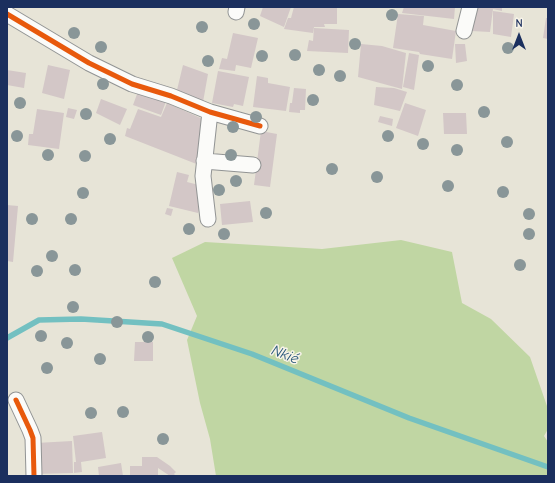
<!DOCTYPE html>
<meta charset="utf-8">
<style>
body{margin:0}
#map{position:relative;width:555px;height:483px;overflow:hidden;background:#e7e4d7;font-family:"Comic Neue",sans-serif}
canvas{display:block}
.frame{position:absolute;inset:0;border:8px solid #1b2f5e;pointer-events:none}
.north{position:absolute;left:499px;top:16px;width:40px;height:40px;-webkit-text-stroke:3px #f7f3e8;paint-order:stroke;rotate:0deg;font-size:11px;font-weight:700;line-height:16px;text-align:center;color:#1b2f5e}
.north::after{content:'';display:block;margin:auto;width:14px;height:18px;background:#1b2f5e;clip-path:polygon(50% 0,100% 100%,50% 72%,0 100%)}
</style>
<div id="map">
<canvas width="555" height="483"></canvas>
<div class="frame"></div>
<div class="north">N</div>
</div>
<script>
const ctx = document.querySelector('canvas').getContext('2d');
ctx.lineJoin = 'round';
function paint(path, color) {
  ctx.fillStyle = color;
  ctx.fill(path, 'evenodd');
}
function toPath(rows) {
  const path = new Path2D();
  for (const r of rows) {
    path.moveTo(r[0], r[1]);
    for (let i = 2; i < r.length; i += 2) path.lineTo(r[i], r[i + 1]);
  }
  return path;
}
function stroke(path, color, width, dash) {
  ctx.strokeStyle = color;
  ctx.lineWidth = width;
  ctx.lineCap = dash ? 'butt' : 'round';
  ctx.setLineDash(dash || []);
  ctx.stroke(path);
}
function write(font, color, halo, rows, align = 'center') {
  ctx.font = font + ' "Comic Neue",sans-serif';
  ctx.lineWidth = 3;
  ctx.setLineDash([]);
  ctx.textBaseline = 'middle';
  ctx.strokeStyle = halo;
  ctx.fillStyle = color;
  for (const [text, x, y, turn = 0] of rows) {
    ctx.save();
    ctx.translate(x, y);
    ctx.rotate((+turn || 0) * Math.PI / 180);
    ctx.textAlign = isNaN(turn) ? turn : align;
    if (halo) ctx.strokeText(text, 0, 0);
    ctx.fillText(text, 0, 0);
    ctx.restore();
  }
}
paint(toPath([
 [401,240,452,252,462,303,491,319,530,357,548,409,548,429,544,436,548,442,548,476,216,476,210,439,200,403,187,340,197,316,172,258,205,242,322,249]
]), '#c0d6a3');
stroke(toPath([
 [7,338,39,320,81,319,162,324,252,354,409,418,548,467]
]), '#73c0c1', 5.5);
paint(toPath([
 [263,7,291,7,284,27,260,16],
 [294,7,337,7,337,24,324,24,325,27,314,27,313,33,284,29,288,18,291,18],
 [404,7,455,7,454,19,402,13],
 [477,7,502,7,502,11,493,9,490,32,471,31],
 [493,11,514,14,511,37,493,34],
 [398,14,424,16,423,25,456,31,452,59,420,54,419,52,393,48],
 [546,18,548,18,548,39,543,38],
 [314,28,349,30,348,53,307,51,309,40,313,41],
 [233,33,258,38,251,68,236,65,235,71,219,69,222,58,227,59],
 [361,44,382,46,406,53,402,89,358,77],
 [455,44,465,44,467,61,456,63],
 [409,53,419,55,414,90,403,87],
 [48,65,70,70,64,99,42,93],
 [183,65,208,74,203,102,177,90],
 [7,70,26,73,24,88,7,85],
 [218,71,249,77,243,106,234,104,233,107,212,103],
 [257,76,268,78,268,83,290,87,286,111,253,107],
 [140,86,168,96,161,115,133,105],
 [376,87,394,88,407,92,400,111,374,105],
 [294,88,306,89,305,110,300,110,300,113,289,112,290,103,292,103],
 [101,99,127,109,120,125,96,113],
 [167,103,205,120,199,165,125,136,127,128,130,129,138,109,161,117],
 [405,103,426,110,418,136,396,128],
 [68,108,77,110,74,119,66,117],
 [37,109,64,113,59,149,28,145,29,134,33,134],
 [443,113,466,113,467,134,444,134],
 [380,116,393,119,392,126,378,122],
 [261,131,277,134,270,187,254,185],
 [177,172,189,175,187,182,203,186,198,213,169,206],
 [250,201,253,222,222,225,220,204],
 [7,205,18,206,13,262,7,261,8,215,7,215],
 [167,208,173,209,171,216,165,214],
 [135,342,153,342,153,361,134,361],
 [102,432,106,458,81,462,82,472,74,473,74,462,76,462,73,436],
 [72,441,73,473,36,474,36,443],
 [142,457,157,457,170,466,176,472,174,474,176,476,170,476,158,468,158,476,130,476,130,466,142,466],
 [121,463,123,476,99,476,98,467]
]), '#d3c7c7');
const street = toPath([
 [236,12,237,7],
 [7,14,89,63,132,84,171,96,210,112,260,126],
 [464,31,470,7],
 [204,161,253,165],
 [208,219,203,176,210,112],
 [16,400,30,430,33,438,34,476]
]);
stroke(street, '#929494', 17);
stroke(street, '#fbfbf9', 15);
stroke(toPath([
 [7,14,89,63,132,84,171,96,210,112,260,126],
 [16,400,30,430,33,438,34,476]
]), '#e8590c', 5);
ctx.fillStyle = '#899698';
for (const [x, y] of [
 [392,15],
 [254,24],
 [202,27],
 [74,33],
 [355,44],
 [101,47],
 [508,48],
 [295,55],
 [262,56],
 [208,61],
 [428,66],
 [319,70],
 [340,76],
 [103,84],
 [457,85],
 [313,100],
 [20,103],
 [484,112],
 [86,114],
 [256,117],
 [233,127],
 [17,136],
 [388,136],
 [110,139],
 [507,142],
 [423,144],
 [457,150],
 [48,155],
 [231,155],
 [85,156],
 [332,169],
 [377,177],
 [236,181],
 [448,186],
 [219,190],
 [503,192],
 [83,193],
 [266,213],
 [529,214],
 [32,219],
 [71,219],
 [189,229],
 [224,234],
 [529,234],
 [52,256],
 [520,265],
 [75,270],
 [37,271],
 [155,282],
 [73,307],
 [117,322],
 [41,336],
 [148,337],
 [67,343],
 [100,359],
 [47,368],
 [123,412],
 [91,413],
 [163,439]
]) {
  ctx.beginPath();
  ctx.arc(x, y, 6, 0, 2 * Math.PI);
  ctx.fill();
}
write('italic 15px', '#265679', '#f7f3e8', [
 ["Nkié",285,355,22]
]);
</script>
